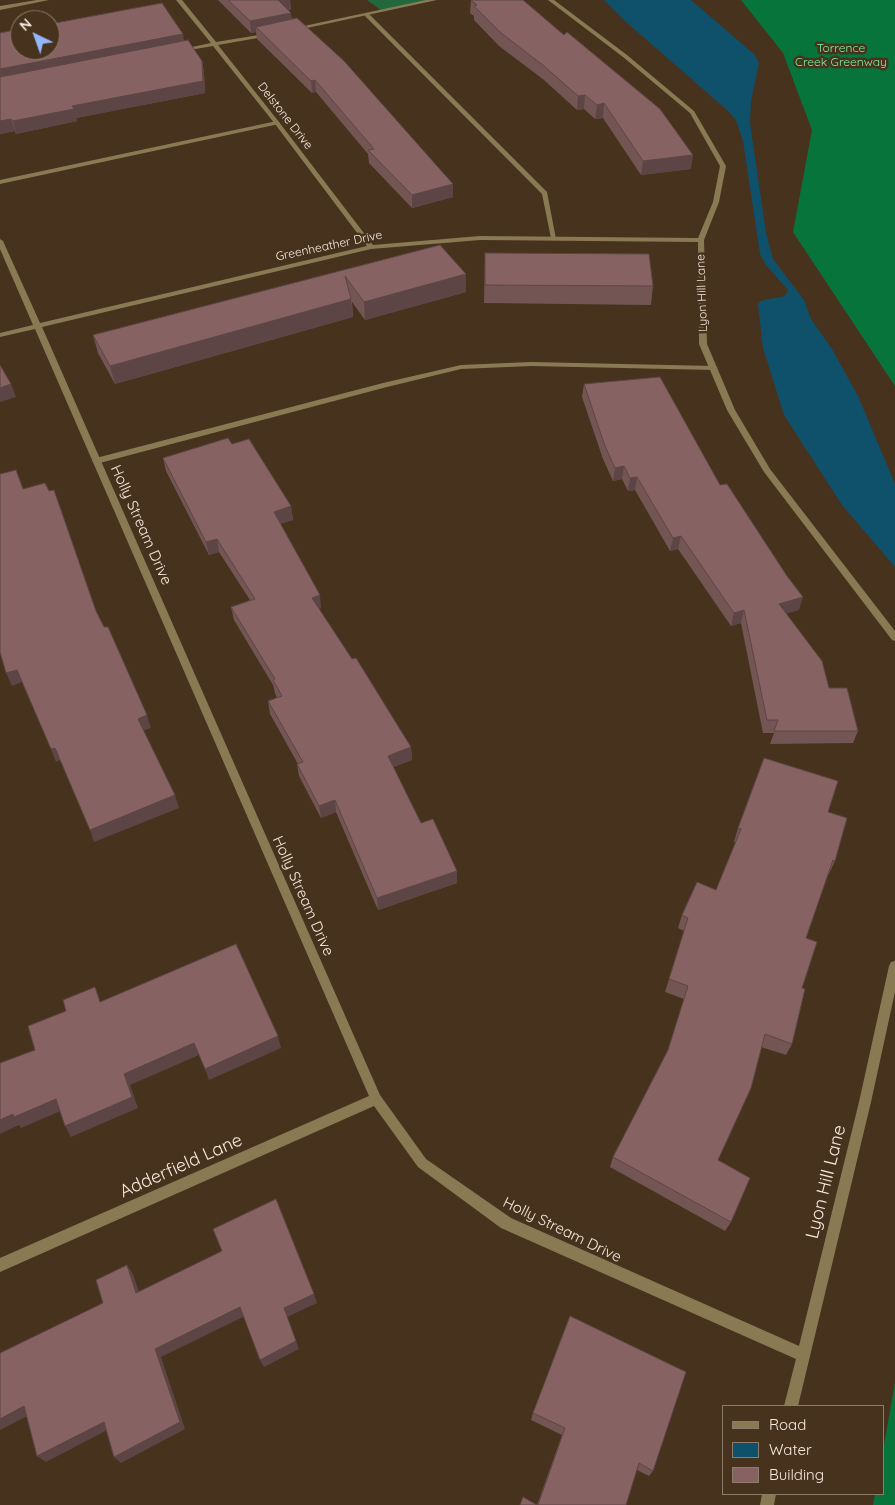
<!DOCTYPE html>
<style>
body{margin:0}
#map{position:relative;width:895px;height:1505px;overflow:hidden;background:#47321d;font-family:Quicksand,sans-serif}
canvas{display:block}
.legend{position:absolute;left:722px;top:1405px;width:162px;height:90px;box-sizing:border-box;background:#47321d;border:1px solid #8d7c6a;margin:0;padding:6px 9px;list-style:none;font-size:15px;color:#f7eadd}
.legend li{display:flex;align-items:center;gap:10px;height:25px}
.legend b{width:25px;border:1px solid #8d7c6a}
.north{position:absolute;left:10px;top:10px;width:50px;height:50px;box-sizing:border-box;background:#47321d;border:1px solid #8d7c6a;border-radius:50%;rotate:318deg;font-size:14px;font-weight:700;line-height:20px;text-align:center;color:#f7eadd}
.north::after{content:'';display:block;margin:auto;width:18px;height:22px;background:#93b7fd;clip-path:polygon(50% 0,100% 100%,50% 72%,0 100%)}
</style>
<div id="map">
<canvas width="895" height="1505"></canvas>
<ul class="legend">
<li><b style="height:6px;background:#8a7a54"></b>Road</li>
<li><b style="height:14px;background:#0f516b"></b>Water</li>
<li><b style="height:14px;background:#866362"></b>Building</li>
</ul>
<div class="north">N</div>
</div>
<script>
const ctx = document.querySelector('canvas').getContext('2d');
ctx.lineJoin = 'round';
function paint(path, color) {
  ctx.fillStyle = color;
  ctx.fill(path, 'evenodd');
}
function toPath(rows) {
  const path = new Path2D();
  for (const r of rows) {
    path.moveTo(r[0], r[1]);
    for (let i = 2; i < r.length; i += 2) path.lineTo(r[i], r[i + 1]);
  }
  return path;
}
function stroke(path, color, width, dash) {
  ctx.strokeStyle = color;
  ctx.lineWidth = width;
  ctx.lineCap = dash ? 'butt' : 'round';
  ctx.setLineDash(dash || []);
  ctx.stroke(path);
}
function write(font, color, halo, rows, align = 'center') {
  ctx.font = font + ' Quicksand,sans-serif';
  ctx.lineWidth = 5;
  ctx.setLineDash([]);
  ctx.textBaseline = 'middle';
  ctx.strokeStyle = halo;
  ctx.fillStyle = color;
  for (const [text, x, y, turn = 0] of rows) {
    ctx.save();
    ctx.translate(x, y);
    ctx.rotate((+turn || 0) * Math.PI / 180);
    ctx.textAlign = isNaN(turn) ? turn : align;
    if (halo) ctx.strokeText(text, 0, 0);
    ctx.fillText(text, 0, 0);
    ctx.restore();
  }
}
paint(toPath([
 [367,0,434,0,382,11]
]), '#23683d');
paint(toPath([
 [741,0,895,0,895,386,793,232,812,130,783,53],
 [895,1382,895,1505,873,1505,875,1494,884,1494,884,1445]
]), '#07743b');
paint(toPath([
 [604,0,691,0,754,54,759,63,751,101,750,123,766,233,773,259,804,300,811,319,832,349,858,396,895,484,895,567,842,505,784,415,763,348,758,305,759,302,764,300,785,296,788,290,766,265,760,254,743,141,736,120,727,110,625,21]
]), '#0f516b');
paint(toPath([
 [37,0,49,0,0,10,0,6,37,0],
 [365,14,369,14,547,192,556,239,551,238,542,194,365,16,365,14],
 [277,121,280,123,279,124,0,184,0,180,277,121],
 [531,362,714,366,718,368,714,370,531,366,461,369,387,387,96,464,92,461,96,458,383,383,461,365,531,362]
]), '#8a7a54');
paint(toPath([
 [176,0,182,0,216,42,271,33,271,35,269,36,218,45,279,122,373,245,480,236,698,238,713,202,720,166,690,113,623,57,548,0,554,0,627,55,694,111,726,166,719,202,704,240,707,344,735,410,770,469,895,631,895,641,892,640,764,472,727,410,699,344,698,242,480,240,371,249,42,327,380,1095,426,1159,511,1218,799,1346,859,1102,889,966,891,962,895,961,895,992,871,1102,798,1406,784,1406,796,1359,501,1228,418,1167,374,1106,0,1272,0,1258,369,1096,35,329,0,337,0,333,33,325,0,249,0,239,3,241,40,323,367,246,275,124,213,46,178,52,178,50,211,43,176,0],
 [426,0,437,0,293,31,290,29,426,0],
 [762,1494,776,1494,774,1505,760,1505,762,1494]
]), '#8a7a54');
paint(toPath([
 [218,0,290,0,291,10,289,10,292,19,453,184,453,197,412,208,369,163,368,154,316,92,312,93,257,39,256,32,251,33],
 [471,0,691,169,641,175,603,118,595,119,584,109,577,110,544,80,499,46,474,20,474,16,470,13],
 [0,33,184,41,202,61,204,73,205,93,76,118,77,121,16,134,15,131,0,134],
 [440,245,466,292,365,320,352,302,353,317,115,384,98,353,93,335],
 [485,253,653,286,651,305,484,303],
 [584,384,720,485,799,610,786,613,829,688,858,731,853,743,770,744,774,733,763,733,741,623,731,626,678,549,670,551,635,490,628,491,622,479,613,481,603,459,582,397],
 [232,444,291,506,293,520,280,524,321,608,319,609,352,659,411,747,412,760,393,767,421,823,457,883,378,910,336,812,321,818,299,776,297,764,298,764,270,714,268,701,277,698,275,693,273,685,234,620,231,607,250,600,219,552,209,555,166,471,163,458],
 [828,812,835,861,829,874,828,874,806,938,802,988,792,1044,786,1055,761,1047,718,1160,731,1222,725,1231,610,1167,613,1157,668,1051,684,999,665,992,684,931,678,928,682,915,716,890,736,843,734,842,738,828],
 [570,1316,653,1471,649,1476,637,1470,537,1505,562,1435,531,1420,533,1413]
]), '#735554');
paint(toPath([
 [278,0,290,0,291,10,279,12],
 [291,13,292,25,256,27,256,32,251,33,250,21],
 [183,34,185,46,0,82,0,69],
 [202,61,204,73,205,93,76,118,77,121,16,134,13,121,72,106],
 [315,80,316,92,312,93,311,81],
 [585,95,584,109,577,110,578,96],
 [604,103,603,118,595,119,597,105],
 [11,119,15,131,0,134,0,121],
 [693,155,691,169,641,175,643,161],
 [453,184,453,197,412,208,412,195],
 [466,274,466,292,365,320,364,302],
 [351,299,353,317,115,384,110,366],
 [11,384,16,397,0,402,0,388],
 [624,466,622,479,613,481,615,468],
 [637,477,635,490,628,491,630,478],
 [291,506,293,520,276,525,274,512],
 [681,536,678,549,670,551,673,538],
 [217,539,219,552,209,555,206,542],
 [320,595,321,608,314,611,312,598],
 [803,597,799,610,775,617,779,604],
 [744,610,741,623,731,626,734,613],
 [17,670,22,682,12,686,6,673],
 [147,715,151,728,142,731,138,719],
 [411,747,412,760,389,769,388,756],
 [55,748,60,760,56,762,51,749],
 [175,795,179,808,94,842,90,830],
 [335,800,336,812,321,818,319,806],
 [457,871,457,883,378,910,377,898],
 [278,1036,281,1048,209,1080,205,1069],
 [194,1043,199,1055,130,1085,138,1108,71,1137,65,1126,124,1074],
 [56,1099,63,1110,21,1128,19,1125,0,1134,0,1120,13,1114],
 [127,1265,133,1274,142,1301,136,1293],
 [314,1294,317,1303,287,1317,284,1308],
 [240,1307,245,1316,161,1357,185,1429,121,1463,114,1457,155,1349],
 [296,1341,299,1349,264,1367,260,1360],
 [24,1406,33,1413,0,1430,0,1419],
 [104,1422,111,1428,46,1462,37,1456]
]), '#5e4545');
const building = toPath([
 [228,0,278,0,291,13,250,21,228,0],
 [471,0,523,0,564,35,567,32,660,109,693,155,643,161,604,103,597,105,585,95,578,96,544,66,500,32,474,6,477,5,471,0],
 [162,3,183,34,0,69,0,33,20,29,20,50,50,50,50,24,162,3],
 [297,18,344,61,453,184,412,195,368,150,374,149,315,80,311,81,256,27,297,18],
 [188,40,202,61,203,81,72,106,74,109,13,121,11,119,0,121,0,77,188,40],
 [440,245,466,274,364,302,345,276,351,299,110,366,93,335,440,245],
 [485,253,649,254,653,286,485,285,485,253],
 [0,365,11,384,0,388,0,365],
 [660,377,720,485,727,484,787,576,803,597,779,604,822,661,829,688,847,688,858,731,774,731,778,720,767,720,744,610,734,613,681,536,673,538,637,477,630,478,624,466,615,468,605,446,584,384,660,377],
 [228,438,232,444,249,439,291,506,274,512,320,595,312,598,352,659,356,658,411,747,388,756,421,823,433,819,457,871,377,898,335,800,319,806,297,764,303,762,268,701,282,696,273,680,275,679,231,607,255,599,217,539,206,542,163,458,228,438],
 [16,470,23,489,45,483,49,491,54,490,96,611,104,627,108,627,147,715,138,719,175,795,90,830,55,748,51,749,17,670,6,673,0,652,0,474,16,470],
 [764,758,838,781,828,812,847,818,835,861,833,860,806,938,817,942,802,988,805,989,792,1044,765,1034,751,1088,718,1160,750,1178,731,1222,613,1157,668,1050,688,986,669,979,688,918,682,915,697,882,716,890,741,829,738,828,764,758],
 [236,944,278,1036,205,1069,194,1043,124,1074,132,1097,65,1126,56,1099,14,1117,13,1114,0,1120,0,1063,35,1050,28,1026,66,1011,63,1000,95,987,100,1002,236,944],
 [276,1199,314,1294,284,1308,296,1341,260,1360,240,1307,155,1349,180,1422,114,1457,104,1422,37,1456,24,1406,0,1419,0,1353,103,1303,96,1280,127,1265,136,1293,222,1251,213,1229,276,1199],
 [570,1316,686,1372,653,1471,639,1463,626,1505,538,1505,565,1428,533,1413,570,1316],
 [523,1497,537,1505,520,1505,523,1497]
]);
paint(building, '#866362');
stroke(building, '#5e4545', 1);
write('12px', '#7cf2a2', '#47321d', [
 ["Torrence",841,48],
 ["Creek Greenway",841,62]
]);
write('12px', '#f7eadd', '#47321d', [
 ["Delstone Drive",285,116,52],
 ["Greenheather Drive",329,246,-12],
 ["Lyon Hill Lane",702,293,-92]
]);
write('15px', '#f7eadd', '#47321d', [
 ["Holly Stream Drive",141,525,66],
 ["Holly Stream Drive",303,896,66],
 ["Holly Stream Drive",562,1230,26]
]);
write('18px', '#f7eadd', '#47321d', [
 ["Adderfield Lane",181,1166,-24],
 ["Lyon Hill Lane",826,1182,-76]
]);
</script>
